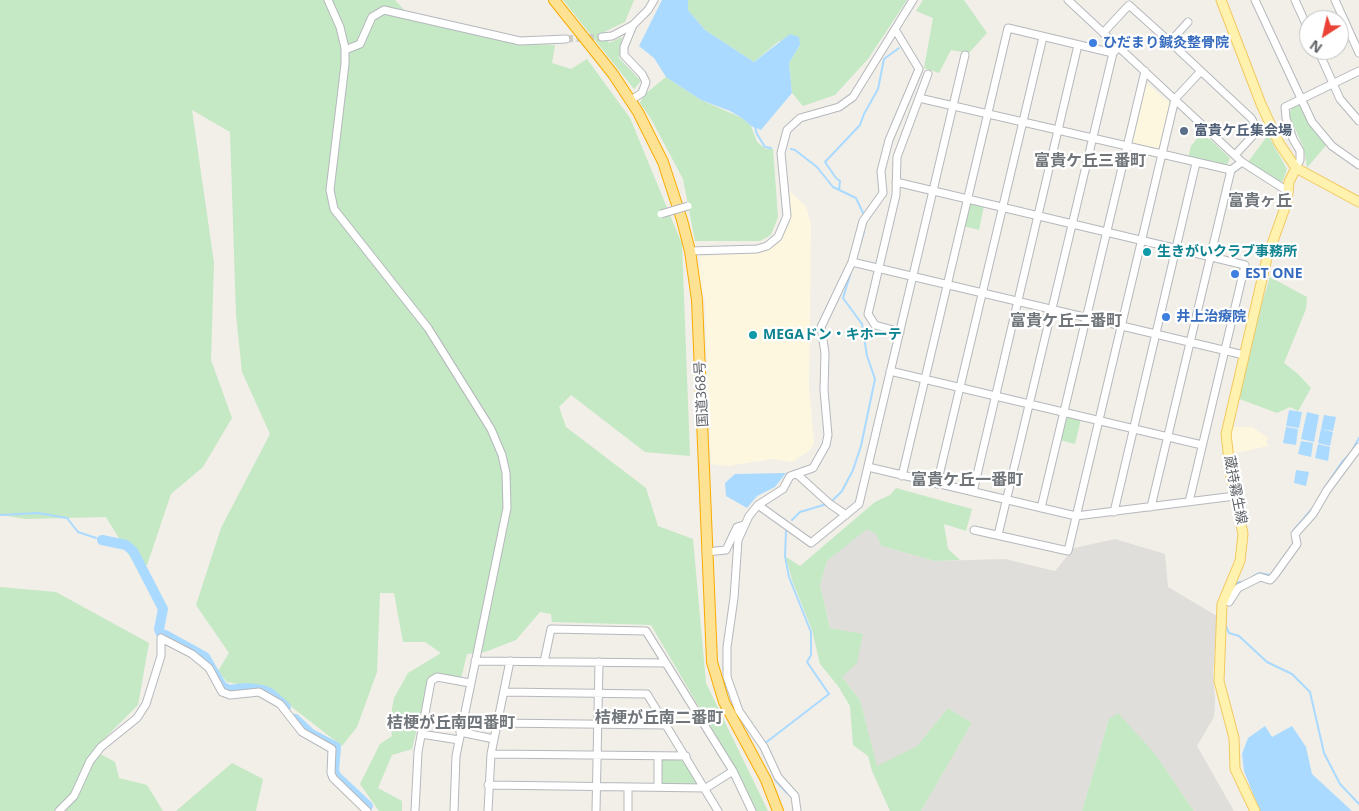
<!DOCTYPE html>
<meta charset="utf-8">
<style>
body{margin:0}
#map{position:relative;width:1359px;height:811px;overflow:hidden;background:#f1efe8;font-family:"Noto Sans",sans-serif}
canvas{display:block}
.north{position:absolute;left:1299px;top:10px;width:50px;height:50px;box-sizing:border-box;background:#fff;border:1px solid #bfc1c3;border-radius:50%;rotate:215deg;font-size:14px;font-weight:700;line-height:20px;text-align:center;color:#5f6368}
.north::after{content:'';display:block;margin:auto;width:18px;height:22px;background:#ea4335;clip-path:polygon(50% 0,100% 100%,50% 72%,0 100%)}
</style>
<div id="map">
<canvas width="1359" height="811"></canvas>
<div class="north">N</div>
</div>
<script>
const ctx = document.querySelector('canvas').getContext('2d');
ctx.lineJoin = 'round';
function paint(path, color) {
  ctx.fillStyle = color;
  ctx.fill(path, 'evenodd');
}
function toPath(rows) {
  const path = new Path2D();
  for (const r of rows) {
    path.moveTo(r[0], r[1]);
    for (let i = 2; i < r.length; i += 2) path.lineTo(r[i], r[i + 1]);
  }
  return path;
}
function stroke(path, color, width, dash) {
  ctx.strokeStyle = color;
  ctx.lineWidth = width;
  ctx.lineCap = dash ? 'butt' : 'round';
  ctx.setLineDash(dash || []);
  ctx.stroke(path);
}
function write(font, color, halo, rows, align = 'center') {
  ctx.font = font + ' "Noto Sans","Noto Sans JP",sans-serif';
  ctx.lineWidth = 4.5;
  ctx.setLineDash([]);
  ctx.textBaseline = 'middle';
  ctx.strokeStyle = halo;
  ctx.fillStyle = color;
  for (const [text, x, y, turn = 0] of rows) {
    ctx.save();
    ctx.translate(x, y);
    ctx.rotate((+turn || 0) * Math.PI / 180);
    ctx.textAlign = isNaN(turn) ? turn : align;
    if (halo) ctx.strokeText(text, 0, 0);
    ctx.fillText(text, 0, 0);
    ctx.restore();
  }
}
paint(toPath([
 [1144,81,1171,104,1160,149,1157,152,1131,145,1130,142],
 [788,190,806,206,811,224,809,387,814,443,810,450,792,462,773,459,728,466,711,464,705,301,698,268,701,267,699,256,757,253,779,243,790,223],
 [1231,427,1252,427,1269,439,1266,440,1268,446,1231,454,1228,434]
]), '#fef7e0');
paint(toPath([
 [867,528,876,534,881,546,935,561,1005,559,1055,571,1074,548,1115,539,1165,554,1168,587,1217,616,1213,673,1215,701,1214,717,1197,746,1234,811,1194,811,1155,754,1109,719,1082,811,921,811,972,723,948,708,917,746,877,767,860,700,842,677,820,585,827,561]
]), '#e0deda');
paint(toPath([
 [0,0,395,0,413,20,513,43,555,45,552,63,571,69,587,59,630,118,682,244,690,456,645,452,571,395,559,407,566,427,646,488,658,526,693,539,706,683,768,811,755,811,739,775,651,625,552,622,551,614,540,612,516,640,485,652,467,654,461,679,437,674,429,679,412,749,392,755,378,788,402,801,402,811,379,811,360,784,380,744,392,736,390,720,394,698,408,673,441,653,425,642,403,642,394,593,380,593,377,672,357,727,342,746,270,690,227,682,218,671,229,653,196,605,221,528,270,434,242,372,236,315,230,132,192,110,214,263,211,360,232,418,203,467,171,494,147,565,137,568,106,517,26,519,0,515],
 [563,0,634,0,625,22,604,32,609,43,622,37,619,58,641,81,634,89],
 [688,0,907,0,868,59,835,95,803,106,792,93,789,63,800,45,779,41,754,62,705,30,688,10],
 [923,0,964,0,987,33,969,53,951,50,939,73,924,68,933,18,916,11],
 [666,77,701,100,742,118,751,126,757,142,766,149,773,149,778,217,771,235,760,241,695,241,683,179,651,119,640,103,644,95],
 [1298,104,1327,144,1307,168,1304,149,1289,115,1292,107],
 [1202,132,1230,158,1226,167,1188,158,1191,146],
 [1268,135,1287,169,1283,181,1280,182,1248,162],
 [972,203,984,206,979,230,963,226,968,205],
 [1270,277,1307,297,1306,309,1284,363,1297,373,1311,388,1298,411,1290,407,1277,413,1237,398,1250,341],
 [1068,416,1081,419,1075,444,1060,440,1065,418],
 [896,488,972,509,966,531,944,524,948,549,960,560,935,561,881,546,876,534,867,529,827,561,820,585,830,628,863,634,857,663,842,677,860,700,877,766,917,746,948,708,972,723,921,811,890,811,872,771,868,756,853,745,850,706,838,686,820,664,812,630,792,580,786,557,800,566,875,502,890,495],
 [0,587,56,592,149,643,138,705,93,750,115,762,119,778,147,785,163,811,0,811],
 [1118,713,1155,754,1194,811,1082,811,1109,719],
 [661,758,685,761,698,781,696,785,661,785],
 [232,763,263,779,256,811,176,811]
]), '#c5e8c5');
paint(toPath([
 [662,0,688,0,688,10,705,30,754,62,790,34,799,37,800,45,789,63,792,93,761,130,751,126,742,118,730,111,701,100,666,77,654,58,639,46],
 [1289,410,1302,412,1299,428,1286,426],
 [1307,412,1319,415,1314,442,1301,439],
 [1324,415,1336,417,1333,431,1321,429],
 [1286,427,1298,429,1296,445,1283,443],
 [1321,429,1333,432,1330,446,1318,443],
 [1301,441,1313,443,1311,457,1298,454],
 [1318,444,1330,447,1328,461,1315,458],
 [1296,470,1309,472,1306,486,1294,483],
 [786,473,775,487,757,496,747,508,726,496,725,483,735,474],
 [1265,726,1272,737,1292,726,1306,747,1312,774,1352,811,1260,811,1244,771,1242,754,1248,738]
]), '#aadaff');
stroke(toPath([
 [755,127,757,134,765,147,771,148],
 [791,149,795,150,817,167,833,187,856,198,864,215],
 [839,190,840,181,836,178,825,162,860,125,864,114,878,89,884,59,899,48],
 [858,251,864,232],
 [1353,449,1359,438],
 [1325,487,1342,462,1351,453],
 [831,502,842,491,853,470,861,446,875,379,867,356,862,324,843,298,851,272],
 [0,515,38,513,67,518,78,532,96,538],
 [792,520,800,512,827,504],
 [1293,538,1293,531,1311,510],
 [1276,569,1287,552],
 [1254,576,1259,573,1270,575,1273,573],
 [1233,588,1238,582,1243,582],
 [1225,624,1229,633,1239,636,1267,662,1292,674,1310,692,1324,753,1340,784,1359,804],
 [764,744,829,694,807,662,811,655,811,632,789,577,785,556,786,531],
 [761,747,776,781,787,793]
]), '#aadaff', 2);
stroke(toPath([
 [102,540,126,545,133,551,163,609,159,629,160,632],
 [165,635,205,657,222,686,228,690,247,688,262,690,270,693,286,707],
 [295,719,311,734,336,747,334,770,336,776,368,806]
]), '#aadaff', 10);
stroke(toPath([
 [566,39,602,37]
]), '#ccccc8', 7, [7, 3.5]);
const minor = toPath([
 [328,0,340,27,345,48,345,64,330,190,334,209,428,328,491,429,502,455,506,473,507,508,456,756,454,811],
 [1068,0,1242,162,1289,192],
 [1255,0,1312,122,1332,146,1359,165],
 [1295,0,1309,31],
 [1335,0,1359,53],
 [1103,33,1129,5,1170,42,1251,118,1258,130,1235,155],
 [602,37,612,36,633,25,648,10,654,0],
 [1170,42,1188,22],
 [345,50,360,44,372,17,384,10,520,41,566,39],
 [1318,50,1340,99,1359,121],
 [919,98,928,74],
 [631,100,642,93,646,82,642,74,624,55,624,47,633,25],
 [1296,168,1300,160,1300,151,1293,139,1286,118,1285,107,1359,71],
 [896,182,1245,265,1189,502],
 [690,251,757,249,767,246,778,237,787,216,781,153,787,130,800,118,839,107,853,97,913,0],
 [852,262,1244,355],
 [900,332,875,325,868,314,896,195,897,157,919,98,1231,170],
 [890,371,1202,445],
 [868,467,1076,516,1235,496],
 [798,475,830,504,846,515],
 [902,476,1008,28,1113,53],
 [937,484,1043,37],
 [973,492,1078,45],
 [758,505,811,543,859,504,965,55],
 [1151,507,1231,170,1242,162],
 [1041,508,1145,71],
 [1114,512,1196,163],
 [974,530,1068,551,1175,99,1201,71],
 [998,535,1113,53,1119,47],
 [706,552,726,550,737,527,744,525],
 [1229,602,1238,588,1260,577,1270,580,1274,576,1297,544,1295,534,1313,514,1327,490,1359,447],
 [161,638,192,654,209,668,222,692,230,695,259,692,280,704,302,732,332,749,331,773,333,778,367,811],
 [475,661,666,663],
 [544,662,551,629,646,631,733,771,752,811],
 [504,692,647,694,718,811],
 [497,723,667,725],
 [460,732,494,739],
 [421,734,459,740],
 [491,754,686,756],
 [488,785,706,788,733,771],
 [658,787,658,756],
 [59,811,74,796,90,761,101,747,137,718,146,704,161,656,161,638],
 [415,811,418,752,431,681,437,677,470,683],
 [488,811,491,754,510,661],
 [596,811,599,662],
 [628,811,628,787],
 [797,811,795,796,778,777,764,747,739,711,727,677,727,647,734,598,738,540,749,516,758,505,783,489,790,476,813,468,826,445,828,435,824,390,825,353,821,327,852,262,863,221,883,193,881,171,889,140,919,69,896,31]
]);
const major = toPath([
 [1221,0,1261,104,1279,143,1296,168,1359,202],
 [1255,811,1235,769,1234,738,1219,681,1222,604,1240,561,1243,534,1231,477,1226,434,1267,258,1287,202,1289,182,1296,168]
]);
const highway = toPath([
 [554,0,613,74,638,112,663,162,682,220,690,251,697,300,712,662,724,702,766,780,778,811]
]);
stroke(minor, '#b5b8bc', 9);
stroke(major, '#f2c960', 11);
stroke(highway, '#f9ab00', 12);
stroke(minor, '#fff', 7);
stroke(major, '#fff2af', 9);
stroke(highway, '#fde293', 10);
const minorBridge = toPath([
 [661,214,688,206]
]);
stroke(minorBridge, '#b5b8bc', 9, []);
stroke(minorBridge, '#fff', 7);
for (const [x, y, r, color] of [
 [1093,43,5,"#3f7fe0"],
 [1184,131,5,"#5c6f8a"],
 [1147,252,5,"#0f9aa8"],
 [1235,274,5,"#3f7fe0"],
 [1166,317,5,"#3f7fe0"],
 [753,335,5,"#0f9aa8"]
]) {
  const dot = new Path2D();
  dot.arc(x, y, r, 0, 2 * Math.PI);
  ctx.fillStyle = color;
  ctx.fill(dot);
  stroke(dot, '#fff', 2);
}
write('bold 14px', '#366cbe', '#fff', [
 ["ひだまり鍼灸整骨院",1103,43],
 ["EST ONE",1245,274],
 ["井上治療院",1176,317]
], 'left');
write('bold 14px', '#4e5e75', '#fff', [
 ["富貴ケ丘集会場",1194,131]
], 'left');
write('bold 14px', '#0d838f', '#fff', [
 ["生きがいクラブ事務所",1157,252],
 ["MEGAドン・キホーテ",763,335]
], 'left');
write('14px', '#5f6368', '#fff', [
 ["国道368号",702,394,-93],
 ["蔵持霧生線",1235,490,79]
]);
write('bold 16px', '#70757a', '#fff', [
 ["富貴ケ丘三番町",1090,161],
 ["富貴ヶ丘",1260,201],
 ["富貴ケ丘二番町",1066,321],
 ["富貴ケ丘一番町",967,480],
 ["桔梗が丘南二番町",659,718],
 ["桔梗が丘南四番町",451,723]
]);
</script>
